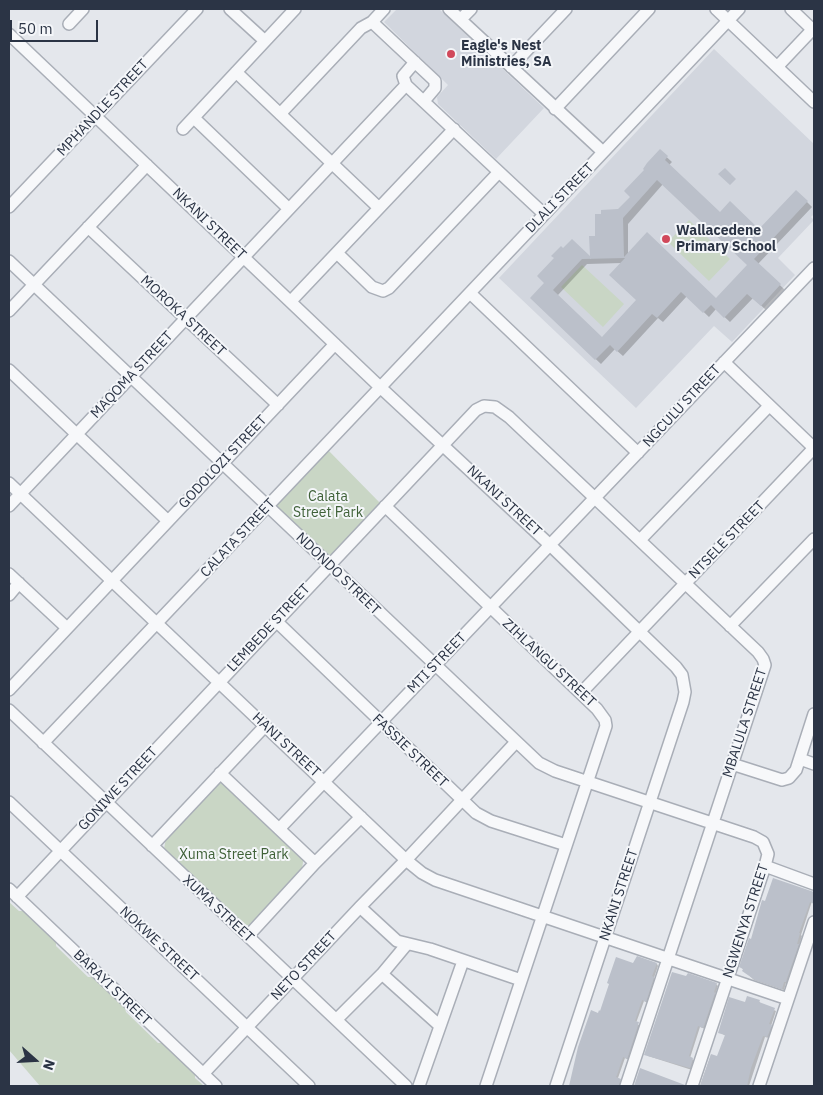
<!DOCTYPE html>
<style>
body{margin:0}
#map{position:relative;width:823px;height:1095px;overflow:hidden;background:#e4e7ec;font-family:"IBM Plex Sans",sans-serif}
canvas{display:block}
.frame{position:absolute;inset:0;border:10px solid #2b3445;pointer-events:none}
.north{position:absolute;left:10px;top:1035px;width:50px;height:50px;-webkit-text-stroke:4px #f4f6f9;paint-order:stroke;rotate:109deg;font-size:14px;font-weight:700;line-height:20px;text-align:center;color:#2b3445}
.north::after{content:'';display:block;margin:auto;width:18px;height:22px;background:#2b3445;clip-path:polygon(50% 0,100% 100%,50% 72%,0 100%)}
.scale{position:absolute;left:10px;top:20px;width:88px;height:22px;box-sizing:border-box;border:2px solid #2b3445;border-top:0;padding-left:6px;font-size:15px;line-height:18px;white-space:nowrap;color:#2b3445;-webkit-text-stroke:4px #f4f6f9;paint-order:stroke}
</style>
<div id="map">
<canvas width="823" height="1095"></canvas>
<div class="frame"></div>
<div class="north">N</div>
<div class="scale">50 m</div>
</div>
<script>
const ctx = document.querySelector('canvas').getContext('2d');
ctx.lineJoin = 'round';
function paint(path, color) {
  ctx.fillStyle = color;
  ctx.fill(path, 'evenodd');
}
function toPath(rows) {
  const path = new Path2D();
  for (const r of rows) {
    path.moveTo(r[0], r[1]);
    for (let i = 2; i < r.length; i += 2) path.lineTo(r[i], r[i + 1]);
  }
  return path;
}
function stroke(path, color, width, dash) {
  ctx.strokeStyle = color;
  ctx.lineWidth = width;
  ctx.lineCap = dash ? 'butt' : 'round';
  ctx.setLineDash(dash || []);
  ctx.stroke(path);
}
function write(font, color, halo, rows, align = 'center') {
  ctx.font = font + ' "IBM Plex Sans",sans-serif';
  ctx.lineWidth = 4;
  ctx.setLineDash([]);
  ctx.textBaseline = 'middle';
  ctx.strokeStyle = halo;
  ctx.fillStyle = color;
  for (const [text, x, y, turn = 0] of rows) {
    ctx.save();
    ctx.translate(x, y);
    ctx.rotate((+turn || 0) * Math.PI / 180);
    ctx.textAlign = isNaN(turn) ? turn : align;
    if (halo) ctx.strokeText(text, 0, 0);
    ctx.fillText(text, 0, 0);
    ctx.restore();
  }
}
paint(toPath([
 [397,9,439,9,544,108,496,159,438,104,437,97,448,85,384,22],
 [714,49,814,144,814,214,811,217,814,220,778,258,795,275,732,342,714,326,636,408,499,278]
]), '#d2d6de');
paint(toPath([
 [689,220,730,259,709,281,668,242],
 [582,265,624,304,603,327,561,287],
 [327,449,381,504,334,554,328,555,325,554,278,509,277,506,278,503],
 [221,783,225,784,303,859,303,862,302,869,249,925,243,925,165,853,164,849,166,838,217,784],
 [9,902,19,911,23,911,56,942,56,946,88,977,93,977,125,1008,126,1012,158,1043,162,1043,195,1073,195,1078,204,1086,40,1086,9,1050]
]), '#c9d6c5');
paint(toPath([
 [660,151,672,162,669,165,720,213,759,231,796,191,812,207,758,264,785,290,766,310,753,298,730,322,716,309,709,317,687,296,663,322,658,318,623,356,615,349,601,364,531,298,546,283,563,250,572,241,591,259,591,237,596,237,632,197,646,170],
 [663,184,749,265,716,300,628,254,628,224],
 [622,263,638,300,602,339,557,296,587,264],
 [812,892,814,895,801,935,802,936,799,946,800,948,788,983,786,983,784,990,754,980,741,967,751,940],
 [657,964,658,966,654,978,656,980,648,1003,644,1001,636,1023,640,1026,629,1060,625,1058,618,1078,618,1079,622,1082,621,1086,572,1086,570,1085,599,1014,634,965],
 [716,984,718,986,715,995,716,996,705,1029,700,1027,690,1058,695,1061,692,1070,648,1056,646,1054],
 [759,1001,761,1004,776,1011,771,1026,773,1028,769,1038,765,1037,749,1086,700,1086,711,1055,718,1058,726,1036,719,1032,746,1003]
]), '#0003');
paint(toPath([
 [660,149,668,156,665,160,720,212,730,201,759,229,796,190,808,201,754,259,781,284,761,306,747,294,724,318,711,305,703,313,681,292,657,318,652,314,617,352,610,345,595,360,530,298,544,283,537,276,554,258,551,256,561,246,563,248,572,239,590,256,589,236,595,236,595,214,601,214,601,210,618,209,630,197,624,191,644,170,643,169,647,163],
 [657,180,747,265,716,298,647,232,624,257,623,218],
 [625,258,609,275,636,300,602,337,553,290,582,259],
 [725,168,736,179,730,185,718,174],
 [773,878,814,892,814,904,810,902,799,933,800,933,797,944,799,944,787,978,786,982,784,982,782,989,755,980,742,971,743,969,739,967,749,938,751,939,762,900,765,901],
 [637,956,657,963,652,976,654,977,646,1002,642,1000,635,1021,639,1022,627,1059,623,1057,617,1075,616,1077,621,1079,619,1086,569,1086,578,1047,591,1010,598,1013,599,1010,600,1011,609,984,607,983,616,957,633,963],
 [672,972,686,976,688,973,717,983,714,992,715,993,703,1028,698,1026,689,1056,693,1058,690,1068,644,1055],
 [747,996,760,1000,759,1002,775,1008,769,1024,772,1025,767,1037,763,1036,751,1068,747,1086,700,1086,711,1054,717,1056,725,1035,718,1033,729,997,745,1002],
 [640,1068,685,1085,685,1086,634,1086]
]), '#bbc0ca');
const street = toPath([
 [230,9,265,41],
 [449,9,603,152],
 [716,9,814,102],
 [791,9,814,31],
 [461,19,471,9],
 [372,22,435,81,435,88,424,101],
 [69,24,83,9],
 [9,34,380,387,550,545,676,667,682,675,685,692,683,702,556,1086],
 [415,62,403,76,406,85,544,214],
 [511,67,566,9],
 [777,67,812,30],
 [236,72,379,208],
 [555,109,649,9],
 [280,114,361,28,372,22,384,9],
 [194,118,289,209],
 [183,129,295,9],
 [9,207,197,9],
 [88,227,278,405],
 [337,253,372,287,383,291,389,288,499,172],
 [9,261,539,763,555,771,754,837,763,842,768,854,765,866,692,1086],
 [470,293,638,453],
 [291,301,454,129],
 [9,311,147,165],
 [724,362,814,448],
 [9,370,168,521],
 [9,483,406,860,422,873,435,880,788,999],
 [9,506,406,85],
 [385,506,597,709,605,720,606,726,486,1086],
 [640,540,769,406],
 [9,574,67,628],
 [9,595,19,583],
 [276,621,476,813,491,821,566,845],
 [730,626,814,539],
 [9,690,335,344],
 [581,693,814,448],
 [9,710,406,1086],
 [43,743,739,9],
 [800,759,814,764],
 [732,764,782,780,789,778,796,770,814,714],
 [220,773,315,863],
 [9,802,309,1086],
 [279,829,814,268],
 [152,846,265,726],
 [765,866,814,884],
 [9,889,216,1086],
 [17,897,476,410,484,406,495,407,509,417,758,652,763,659,765,665,626,1086],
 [360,907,397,941,430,949,521,980],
 [248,936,315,863,361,817],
 [382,974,440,1026],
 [337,1019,382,974,407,944],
 [203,1074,360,907,406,860,516,742],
 [419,1086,463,961],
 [759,1086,814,922]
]);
stroke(street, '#a9aeb7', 14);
stroke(street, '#f7f8fa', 11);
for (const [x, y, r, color] of [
 [451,54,5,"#d1495b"],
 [666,239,5,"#d1495b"]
]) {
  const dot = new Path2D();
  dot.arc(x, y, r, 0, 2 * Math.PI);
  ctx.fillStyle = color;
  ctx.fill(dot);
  stroke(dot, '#f4f6f9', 2);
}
write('bold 14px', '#2b3445', '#f4f6f9', [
 ["Eagle's Nest",461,46],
 ["Ministries, SA",461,62],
 ["Wallacedene",676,231],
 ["Primary School",676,247]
], 'left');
write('14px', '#2b3445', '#f4f6f9', [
 ["MPHANDLE STREET",103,108,-47],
 ["DLALI STREET",560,198,-46],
 ["NKANI STREET",209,224,44],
 ["MOROKA STREET",183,316,43],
 ["MAQOMA STREET",132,375,-47],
 ["NGCULU STREET",682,406,-47],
 ["GODOLOZI STREET",223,462,-47],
 ["NKANI STREET",504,501,43],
 ["CALATA STREET",238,538,-47],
 ["NTSELE STREET",727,540,-46],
 ["NDONDO STREET",338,574,44],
 ["LEMBEDE STREET",269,628,-47],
 ["MTI STREET",437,663,-46],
 ["ZIHLANGU STREET",549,663,43],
 ["MBALULA STREET",745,723,-72],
 ["HANI STREET",286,745,43],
 ["FASSIE STREET",410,751,44],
 ["GONIWE STREET",118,789,-47],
 ["NKANI STREET",619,895,-72],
 ["XUMA STREET",218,909,43],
 ["NGWENYA STREET",746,921,-72],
 ["NOKWE STREET",159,944,43],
 ["NETO STREET",304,966,-47],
 ["BARAYI STREET",112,988,44]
]);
write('14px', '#3f6138', '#f4f6f9', [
 ["Calata",328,497],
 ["Street Park",328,513],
 ["Xuma Street Park",234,855]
]);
</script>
